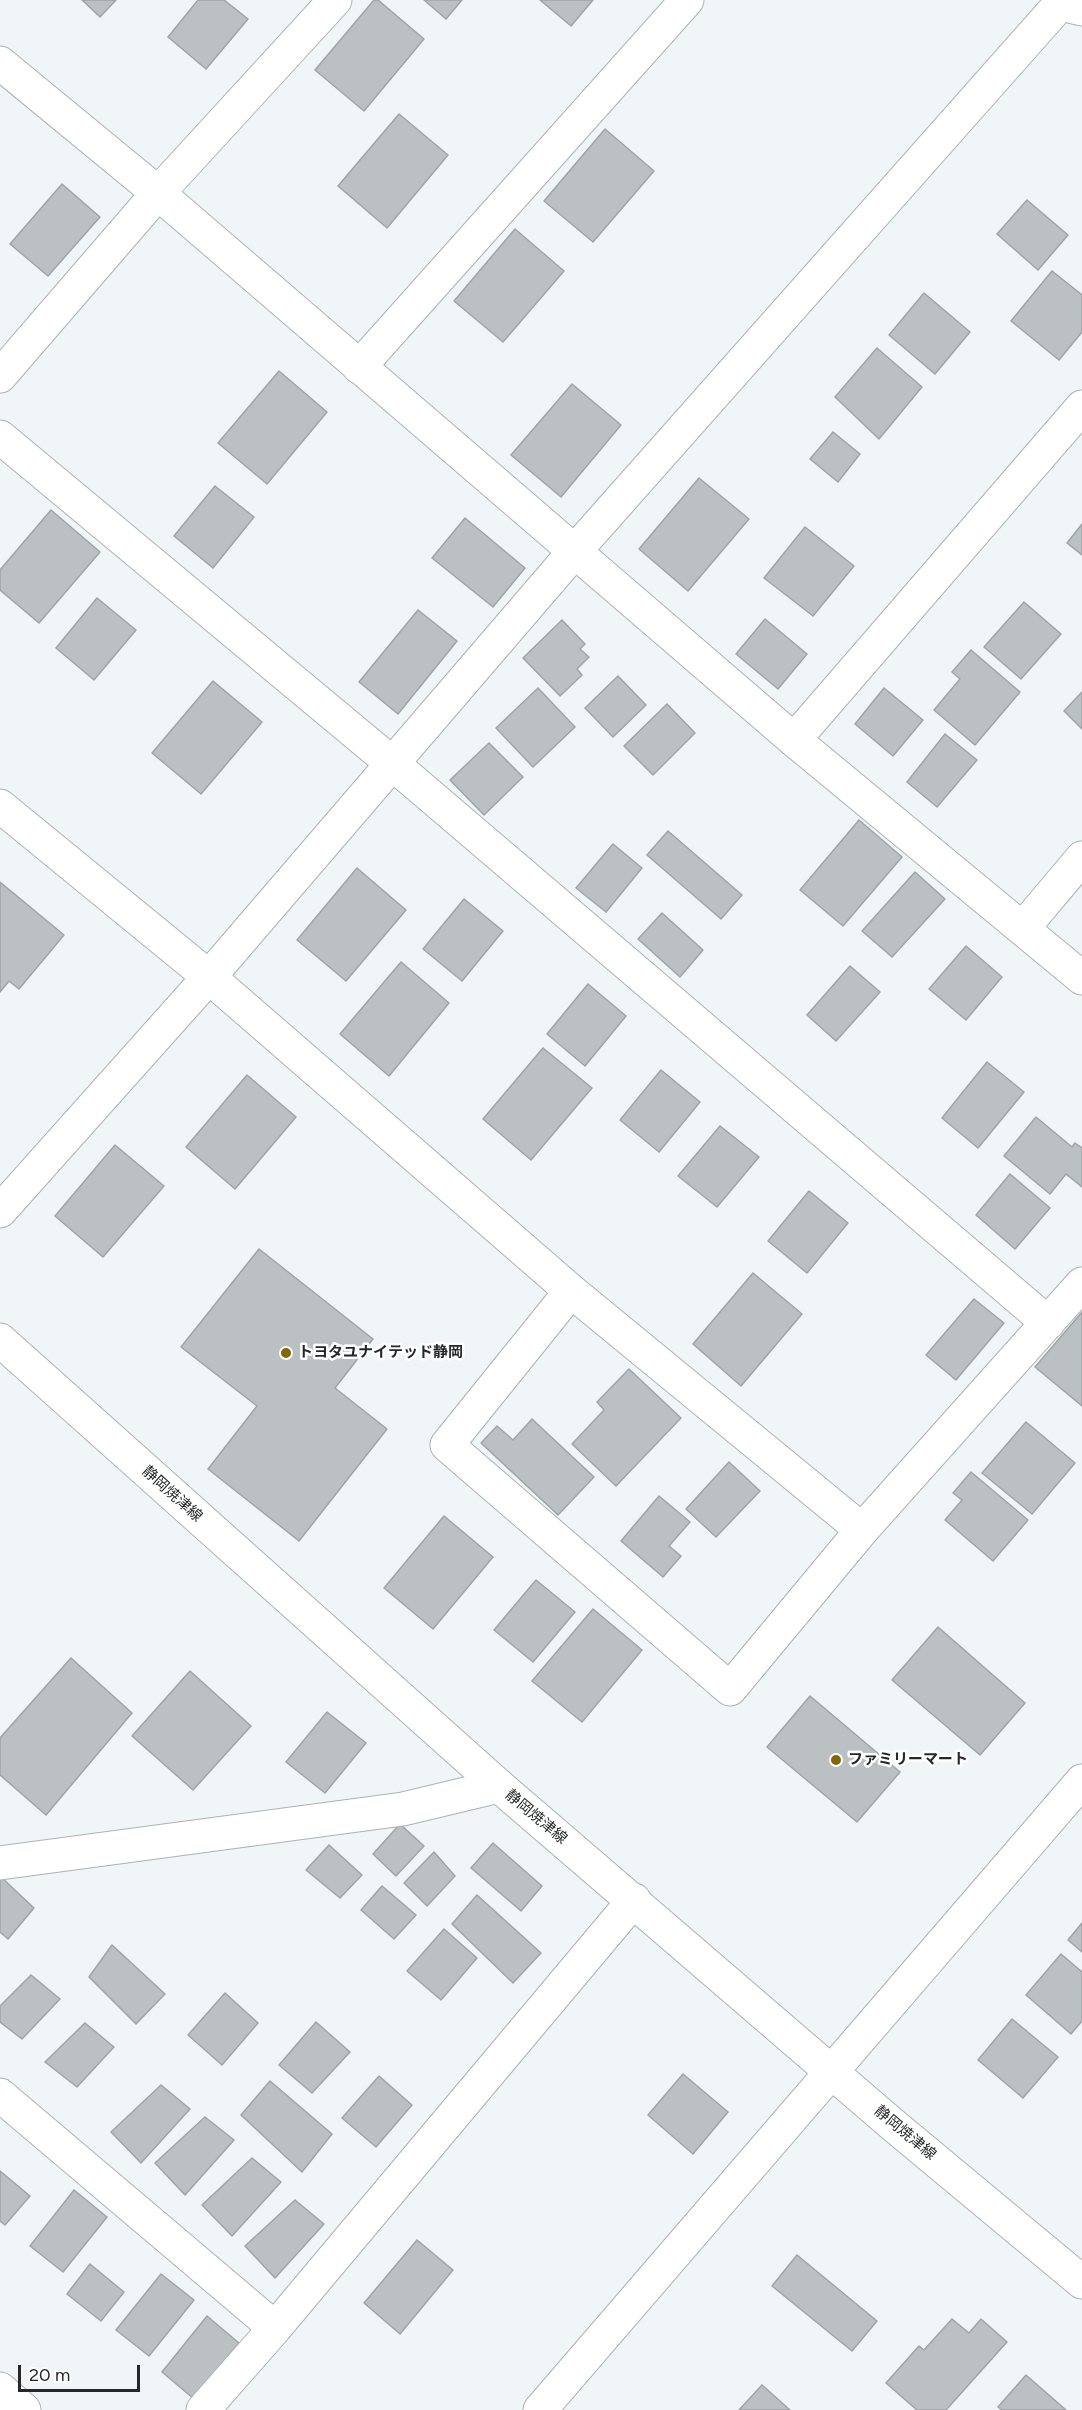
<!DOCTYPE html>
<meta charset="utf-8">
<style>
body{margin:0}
#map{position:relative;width:1082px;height:2410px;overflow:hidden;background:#f0f6f8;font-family:Figtree,sans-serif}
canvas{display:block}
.scale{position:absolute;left:18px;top:2365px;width:122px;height:27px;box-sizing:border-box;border:3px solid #252728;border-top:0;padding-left:8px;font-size:18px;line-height:21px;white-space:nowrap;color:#252728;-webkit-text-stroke:4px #fff;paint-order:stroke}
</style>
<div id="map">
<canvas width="1082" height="2410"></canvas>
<div class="scale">20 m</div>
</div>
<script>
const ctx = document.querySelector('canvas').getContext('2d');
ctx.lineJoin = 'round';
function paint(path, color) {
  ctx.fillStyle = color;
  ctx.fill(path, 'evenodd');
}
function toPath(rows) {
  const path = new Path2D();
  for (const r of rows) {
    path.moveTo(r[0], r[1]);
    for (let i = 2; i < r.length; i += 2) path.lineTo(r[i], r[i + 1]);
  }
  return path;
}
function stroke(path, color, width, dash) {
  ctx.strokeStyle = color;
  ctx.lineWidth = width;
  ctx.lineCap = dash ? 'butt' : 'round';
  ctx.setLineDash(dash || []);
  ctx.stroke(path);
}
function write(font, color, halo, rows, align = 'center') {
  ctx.font = font + ' Figtree,"Noto Sans JP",sans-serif';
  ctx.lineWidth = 5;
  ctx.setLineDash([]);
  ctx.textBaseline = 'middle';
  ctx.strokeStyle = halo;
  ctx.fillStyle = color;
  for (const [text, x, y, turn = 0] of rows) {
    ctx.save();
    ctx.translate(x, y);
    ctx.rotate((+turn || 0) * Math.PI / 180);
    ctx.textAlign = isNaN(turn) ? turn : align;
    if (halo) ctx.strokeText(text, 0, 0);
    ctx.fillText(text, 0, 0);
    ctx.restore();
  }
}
const building = toPath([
 [82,0,116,0,100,17,82,0],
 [198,0,224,0,248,19,206,69,168,37,198,0],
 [374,0,378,0,424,39,364,111,315,70,374,0],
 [424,0,462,0,446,19,424,0],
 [540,0,593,0,571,26,540,0],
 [399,114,448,155,387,228,338,186,399,114],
 [605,129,654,171,593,242,544,201,605,129],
 [62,184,100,217,48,276,10,244,62,184],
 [1027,200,1068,235,1038,270,997,234,1027,200],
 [515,229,564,271,503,342,454,301,515,229],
 [1052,271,1082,295,1082,332,1059,360,1011,321,1052,271],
 [924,293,970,332,935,374,889,335,924,293],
 [877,348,922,387,879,439,835,397,877,348],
 [279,371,327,412,267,484,218,443,279,371],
 [572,384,621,425,561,497,511,455,572,384],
 [833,432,860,454,838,482,810,459,833,432],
 [699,478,749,519,688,591,639,549,699,478],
 [215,486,254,517,213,568,174,536,215,486],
 [51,510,100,552,39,623,0,590,0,570,51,510],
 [465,518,525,568,493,607,432,558,465,518],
 [1082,524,1082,555,1067,543,1082,524],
 [805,527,854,566,813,616,764,578,805,527],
 [97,598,136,630,94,680,56,648,97,598],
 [1024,602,1061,634,1021,679,984,647,1024,602],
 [418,610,457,641,398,714,359,682,418,610],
 [765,619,807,654,778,689,736,654,765,619],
 [562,620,585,644,580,649,589,657,577,669,582,675,560,696,523,658,562,620],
 [971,650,1020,692,975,745,934,710,960,679,952,672,971,650],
 [618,676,646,705,613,737,585,708,618,676],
 [213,681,262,722,201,794,152,753,213,681],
 [538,688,575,727,533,767,496,728,538,688],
 [884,688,923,720,893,756,855,724,884,688],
 [1082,692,1082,729,1064,711,1082,692],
 [667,704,695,733,653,775,624,746,667,704],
 [945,734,977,760,937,807,907,782,945,734],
 [489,743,523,777,484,815,450,780,489,743],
 [859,820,902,857,843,926,800,890,859,820],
 [668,831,742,895,721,919,647,855,668,831],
 [613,844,642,868,606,912,576,888,613,844],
 [357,868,406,910,346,981,297,940,357,868],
 [915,872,945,899,892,957,862,931,915,872],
 [0,882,64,935,19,989,9,981,0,992,0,882],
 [464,899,503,931,462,981,423,949,464,899],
 [662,913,703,950,680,977,638,939,662,913],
 [966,946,1002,977,966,1020,929,989,966,946],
 [401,962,449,1003,389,1076,340,1034,401,962],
 [850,966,880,992,836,1041,807,1015,850,966],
 [588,984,626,1016,585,1066,547,1034,588,984],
 [543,1048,592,1088,531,1160,483,1119,543,1048],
 [987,1062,1024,1092,978,1148,942,1118,987,1062],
 [661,1070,700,1102,659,1152,620,1120,661,1070],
 [247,1075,296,1117,235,1189,186,1147,247,1075],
 [1036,1117,1072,1147,1075,1143,1082,1148,1082,1187,1066,1174,1050,1194,1004,1156,1036,1117],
 [720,1126,759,1157,717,1207,678,1176,720,1126],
 [115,1145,164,1186,103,1257,55,1216,115,1145],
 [1010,1174,1050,1208,1015,1249,976,1215,1010,1174],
 [809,1191,848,1223,807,1273,768,1241,809,1191],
 [259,1249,373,1339,335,1388,387,1429,299,1541,208,1469,257,1406,181,1347,259,1249],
 [753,1273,802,1314,741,1386,693,1344,753,1273],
 [974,1299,1004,1323,956,1380,926,1355,974,1299],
 [1082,1312,1082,1406,1035,1367,1082,1312],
 [629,1369,681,1418,616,1486,572,1444,604,1410,597,1402,629,1369],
 [532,1419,594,1477,558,1515,481,1443,497,1426,513,1440,532,1419],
 [1026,1422,1075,1463,1032,1514,982,1473,1026,1422],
 [729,1462,760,1491,716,1537,686,1509,729,1462],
 [971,1472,1028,1520,993,1561,945,1520,962,1500,953,1493,971,1472],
 [659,1496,690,1522,669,1546,681,1556,663,1577,621,1541,659,1496],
 [444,1516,493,1557,433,1629,384,1588,444,1516],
 [536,1580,575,1612,533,1662,494,1630,536,1580],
 [593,1609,642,1650,582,1722,532,1681,593,1609],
 [938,1627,1025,1703,980,1755,892,1680,938,1627],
 [71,1658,132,1713,46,1815,0,1775,0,1738,71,1658],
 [190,1671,251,1726,193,1790,132,1736,190,1671],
 [810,1696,900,1772,857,1822,767,1747,810,1696],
 [327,1712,366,1743,325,1793,286,1762,327,1712],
 [400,1824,424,1846,396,1876,373,1854,400,1824],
 [493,1843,542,1886,521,1911,471,1868,493,1843],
 [329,1845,362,1875,340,1898,306,1870,329,1845],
 [434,1852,455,1876,427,1906,404,1883,434,1852],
 [0,1876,34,1908,8,1939,0,1932,0,1876],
 [382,1886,416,1915,394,1939,361,1910,382,1886],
 [477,1895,541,1953,513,1983,452,1924,477,1895],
 [1082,1923,1082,1952,1068,1940,1082,1923],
 [444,1929,477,1958,441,2000,407,1971,444,1929],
 [112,1945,165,1994,136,2024,89,1977,112,1945],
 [1061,1954,1082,1972,1082,2021,1071,2034,1026,1995,1061,1954],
 [31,1975,60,1999,22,2039,0,2022,0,2006,31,1975],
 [225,1993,258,2023,222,2065,188,2035,225,1993],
 [1012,2019,1058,2057,1023,2098,978,2060,1012,2019],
 [316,2022,350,2052,312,2093,279,2065,316,2022],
 [85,2023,114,2047,77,2087,45,2062,85,2023],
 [683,2074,728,2112,693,2154,648,2115,683,2074],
 [379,2076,412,2105,376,2147,342,2118,379,2076],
 [270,2081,332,2134,302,2172,241,2115,270,2081],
 [161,2085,190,2109,141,2163,111,2132,161,2085],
 [205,2117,234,2140,185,2195,155,2163,205,2117],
 [252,2158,281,2182,232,2236,202,2205,252,2158],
 [0,2171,30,2196,5,2225,0,2221,0,2171],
 [74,2190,107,2217,63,2272,30,2246,74,2190],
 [295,2200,324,2224,275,2278,245,2246,295,2200],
 [417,2240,453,2270,400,2334,364,2303,417,2240],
 [797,2255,877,2321,852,2351,772,2286,797,2255],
 [90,2264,124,2292,101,2321,67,2294,90,2264],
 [161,2274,194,2300,149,2356,116,2330,161,2274],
 [207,2316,239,2343,194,2399,162,2372,207,2316],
 [952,2319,969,2333,981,2319,1007,2342,946,2410,917,2410,886,2383,919,2346,924,2350,952,2319],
 [1026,2375,1066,2410,1002,2410,998,2407,1026,2375],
 [762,2385,790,2410,739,2410,762,2385]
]);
paint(building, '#bbc0c3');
stroke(building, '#9fa5a7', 1.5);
const street = toPath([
 [359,367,687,0],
 [0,376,158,193,335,0],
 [0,437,393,764,1048,1323],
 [794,740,1082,407],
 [0,806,209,977,571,1291,862,1530],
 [1023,928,1082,858],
 [0,1211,209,977,574,552,1060,4,1082,9],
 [571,1291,447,1445,730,1689,862,1530,1082,1284],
 [0,1863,403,1809,499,1786],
 [0,2095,275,2328,634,1900],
 [0,2389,24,2410],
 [203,2410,275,2328]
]);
const secondary = toPath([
 [0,63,158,193,794,740,1082,978],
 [0,1340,499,1786,892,2124,1082,2282],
 [540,2410,1082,1781]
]);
stroke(street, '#acb2b4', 35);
stroke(secondary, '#acb2b4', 35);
stroke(street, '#fff', 33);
stroke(secondary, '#fff', 33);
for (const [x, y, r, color] of [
 [286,1353,6,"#836700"],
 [836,1760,6,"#836700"]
]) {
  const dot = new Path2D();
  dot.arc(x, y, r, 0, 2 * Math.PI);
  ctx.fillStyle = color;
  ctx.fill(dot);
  stroke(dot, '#fff', 2);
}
write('bold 15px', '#252728', '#fff', [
 ["トヨタユナイテッド静岡",298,1353],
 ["ファミリーマート",848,1760]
], 'left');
write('15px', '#252728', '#fff', [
 ["静岡焼津線",172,1494,42],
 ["静岡焼津線",536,1817,40],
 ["静岡焼津線",905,2133,40]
]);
</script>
